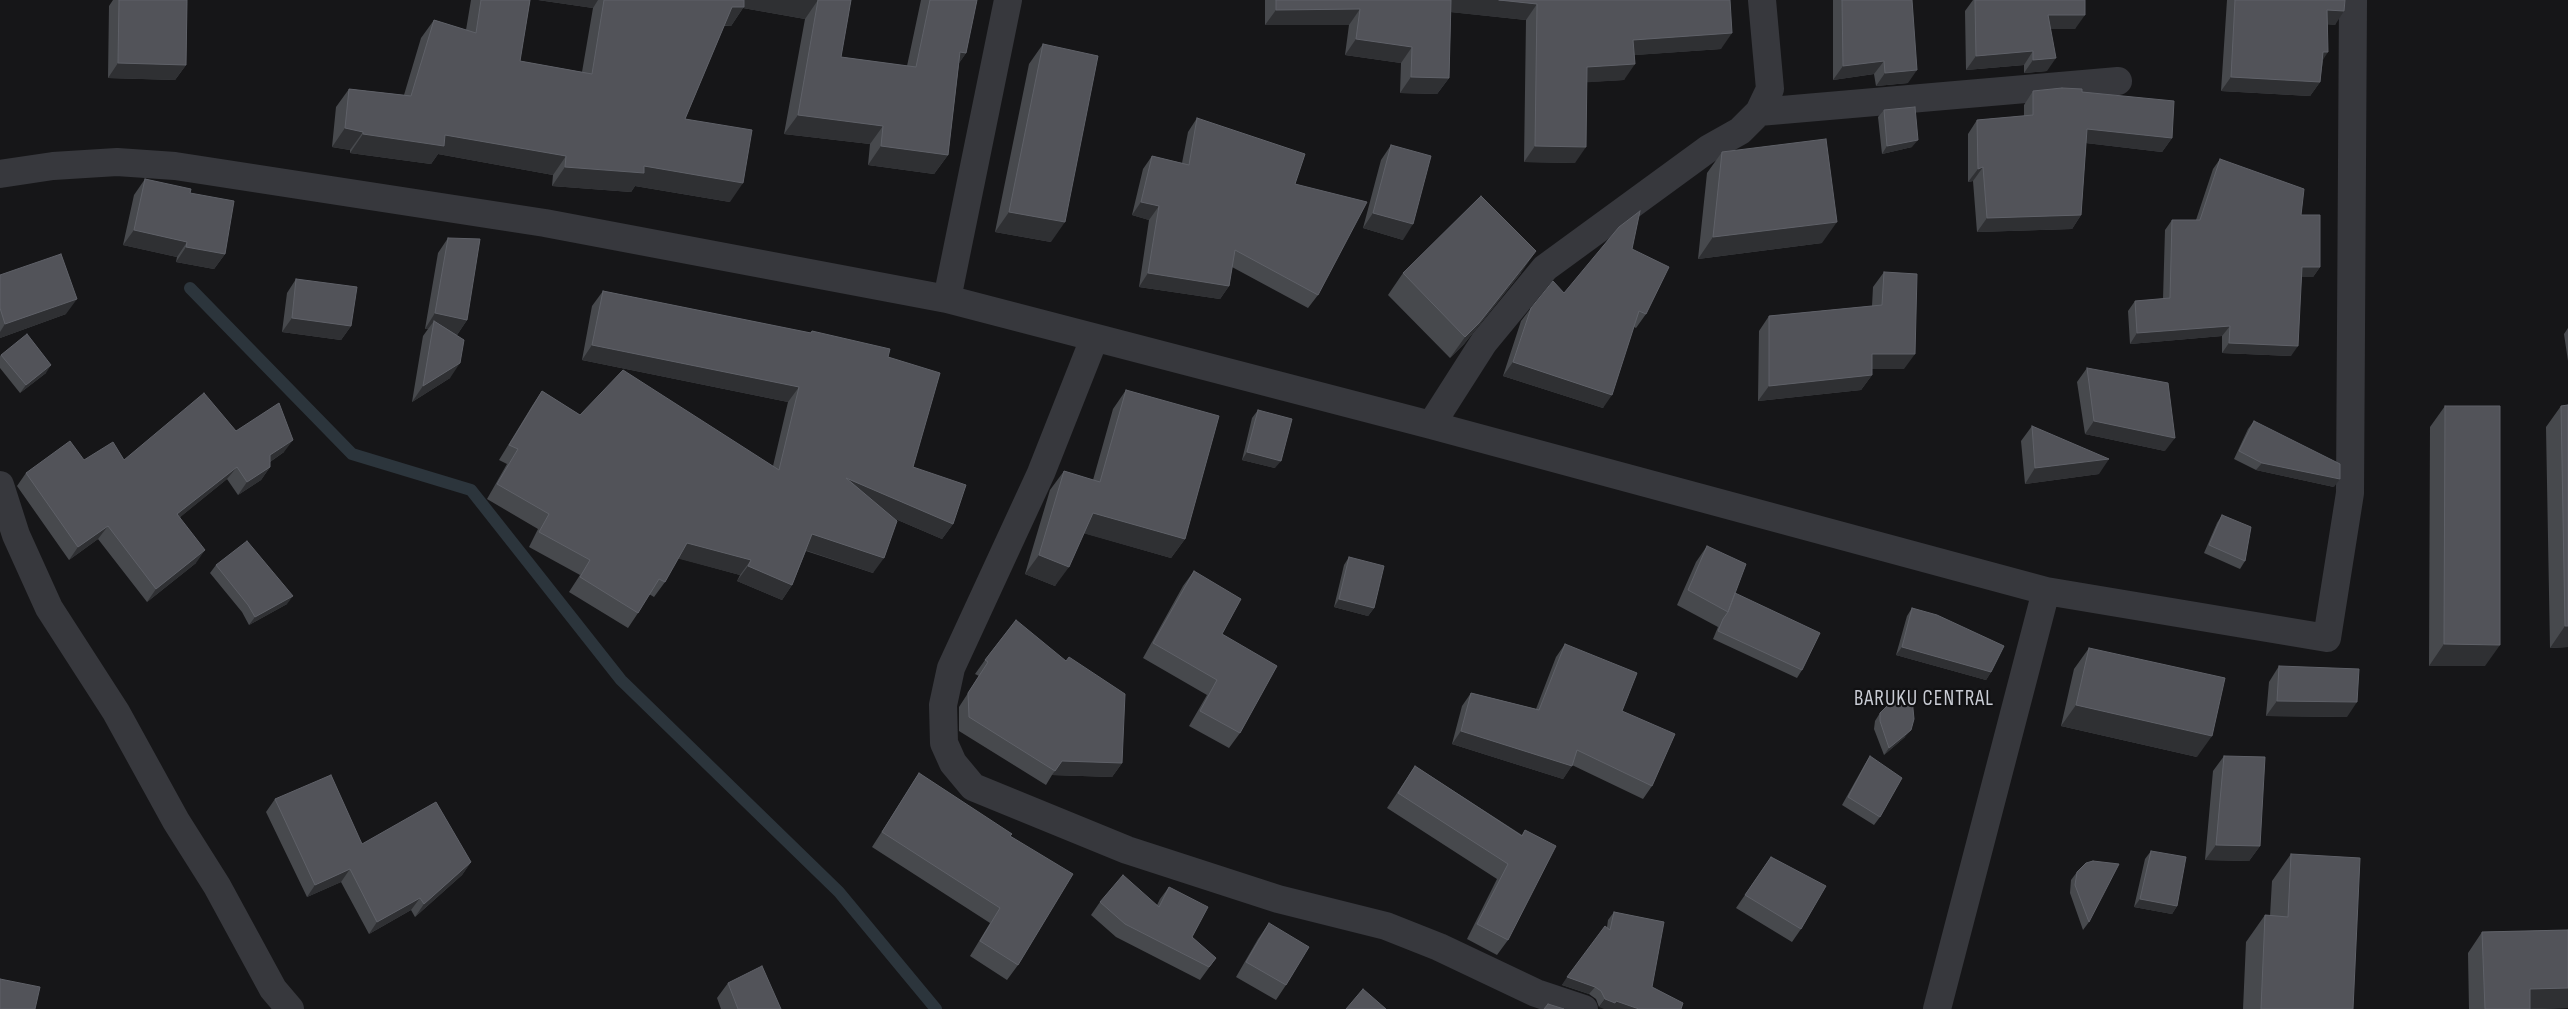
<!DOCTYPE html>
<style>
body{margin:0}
canvas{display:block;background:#161618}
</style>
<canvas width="2568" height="1009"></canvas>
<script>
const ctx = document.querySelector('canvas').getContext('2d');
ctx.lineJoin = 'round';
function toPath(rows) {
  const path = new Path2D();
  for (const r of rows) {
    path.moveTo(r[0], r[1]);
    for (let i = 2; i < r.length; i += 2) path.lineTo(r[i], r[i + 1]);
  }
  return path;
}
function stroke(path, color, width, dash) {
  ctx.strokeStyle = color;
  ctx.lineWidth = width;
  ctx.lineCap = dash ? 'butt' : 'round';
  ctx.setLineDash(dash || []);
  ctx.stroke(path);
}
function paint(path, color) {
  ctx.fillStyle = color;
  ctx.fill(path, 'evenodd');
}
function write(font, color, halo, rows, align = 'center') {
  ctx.font = font + ' "Sofia Sans Condensed",sans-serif';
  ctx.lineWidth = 4.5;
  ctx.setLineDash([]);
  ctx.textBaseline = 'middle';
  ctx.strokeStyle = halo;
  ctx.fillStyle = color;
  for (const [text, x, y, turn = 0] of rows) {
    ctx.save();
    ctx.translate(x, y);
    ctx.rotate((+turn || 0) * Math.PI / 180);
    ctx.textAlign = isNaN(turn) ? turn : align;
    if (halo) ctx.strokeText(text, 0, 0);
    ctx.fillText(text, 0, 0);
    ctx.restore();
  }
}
stroke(toPath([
 [190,288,352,454,471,490,621,680,839,892,936,1009]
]), '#2c353c', 12);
stroke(toPath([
 [1759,112,2118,81],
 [0,174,53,166,117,162,175,166,545,223,947,299,1431,425,2046,591,2327,638,2350,493,2353,0],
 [947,299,1008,0],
 [1094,339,1041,473,951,668,943,705,944,743,953,763,973,787,1127,850,1278,899,1386,926,1439,947,1536,993,1584,1009],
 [1431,425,1484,342,1545,268,1708,149,1740,131,1759,112,1770,89,1762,0],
 [0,485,16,535,49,608,116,712,176,821,217,886,273,989,290,1009],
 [1937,1009,2046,591]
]), '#37383d', 28);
paint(toPath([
 [113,0,187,0,186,65,175,80,108,78,109,6],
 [471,0,530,0,520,61,582,72,593,8,538,0,851,0,841,57,907,66,921,0,977,0,966,53,959,63,948,155,934,174,868,165,870,144,784,134,805,19,743,8,731,26,724,26,685,119,730,202,635,186,631,192,552,186,553,175,438,154,431,164,350,153,350,150,332,147,336,107,349,89,404,95,421,38,434,20,466,30],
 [1265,0,1730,0,1721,49,1634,55,1624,80,1587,82,1575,163,1524,162,1526,20,1451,12,1449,78,1437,94,1400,93,1401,63,1345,55,1349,25,1265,25],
 [1833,0,1912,0,1908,83,1876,86,1874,74,1833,80],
 [1973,0,2085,0,2075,29,2051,29,2047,71,2024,73,2024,65,1966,70,1965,11],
 [2227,0,2345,0,2335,25,2328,24,2320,82,2310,96,2221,91],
 [1043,44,1051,242,995,232,1029,64],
 [2033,91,2082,92,2172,138,2162,152,2086,143,2081,215,2072,229,1977,232,1973,181,1968,182,1968,134,1977,120,2024,116,2024,105],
 [1884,110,1912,147,1882,154,1878,117],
 [1197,118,1295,184,1318,295,1308,308,1232,267,1229,286,1220,299,1139,287,1149,220,1132,215,1143,169,1152,156,1182,163,1188,132],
 [1391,145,1403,240,1363,228,1381,160],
 [1722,152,1822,243,1698,259,1707,173],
 [2220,159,2301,215,2320,267,2313,277,2302,277,2291,356,2222,353,2222,336,2130,344,2128,311,2135,301,2163,299,2165,230,2172,220,2196,220,2213,169],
 [145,179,190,193,225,254,214,269,176,262,177,257,123,245,134,195],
 [448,238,467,320,457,335,450,378,412,402,423,336,428,329,425,329,438,253],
 [1632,249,1646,314,1636,328,1634,327,1603,408,1503,376,1521,321,1531,308,1564,293],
 [1884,272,1904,369,1872,369,1872,375,1861,390,1758,401,1759,331,1769,316,1872,306,1873,287],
 [1403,273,1521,273,1464,344,1450,358,1388,295],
 [0,275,66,314,0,338],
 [296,279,351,326,341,340,282,332,287,293],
 [603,291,810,333,812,331,888,357,913,467,953,524,942,539,893,518,873,573,806,551,792,585,782,600,737,581,740,575,678,558,665,582,654,597,649,594,638,613,628,628,569,592,580,575,529,547,538,529,487,499,507,464,499,460,532,406,542,391,580,415,773,466,788,402,582,360,592,306],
 [2568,328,2568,361,2564,334],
 [1,355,46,373,20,393,0,368,0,356],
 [2087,368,2165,451,2085,434,2077,382],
 [1126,390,1185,539,1171,558,1084,533,1055,586,1025,574,1050,490,1064,471,1093,480,1113,409],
 [2568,405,2568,647,2550,648,2546,427,2561,406],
 [2445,406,2485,666,2429,666,2430,427],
 [1258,410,1275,468,1242,460,1252,418],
 [2254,421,2334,487,2256,470,2234,459,2248,429],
 [2032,426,2099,474,2025,484,2021,441],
 [236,431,284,452,270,462,270,467,261,480,238,495,227,479,180,517,196,563,147,602,98,539,69,560,17,486,26,473,84,460,124,460],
 [2222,515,2245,561,2240,569,2204,553,2217,523],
 [1707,546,1735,593,1802,670,1797,678,1713,639,1718,627,1677,605,1696,562],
 [1349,557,1374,608,1368,616,1334,607,1344,565],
 [216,565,287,604,249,625,242,612,210,573],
 [1194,571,1222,634,1240,733,1229,748,1189,726,1207,695,1143,658,1183,586],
 [1912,608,1991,672,1986,680,1896,655,1907,616],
 [1016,620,1122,763,1112,777,1052,775,1046,785,959,731,959,707,979,676,975,674,985,660],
 [1565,644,1622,711,1652,786,1643,799,1572,765,1563,779,1452,744,1462,706,1471,693,1536,709,1556,657],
 [2089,648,2197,757,2061,726,2074,669],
 [2279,666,2347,717,2266,716,2269,682],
 [1880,713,1905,737,1884,755,1874,729,1875,721],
 [1870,756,1880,817,1874,825,1842,805,1865,764],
 [2224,756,2260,846,2249,861,2205,860,2213,771],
 [1415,766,1522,835,1525,830,1508,940,1497,955,1467,939,1497,879,1387,808],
 [919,773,1010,836,1018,965,1007,980,970,956,990,923,872,847,909,789],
 [275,799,362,844,471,862,462,875,415,917,411,910,369,934,341,882,307,897,266,812],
 [2151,851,2177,906,2172,914,2134,907,2145,859],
 [2291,854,2353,1009,2243,1009,2246,942,2265,915,2270,916,2272,881],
 [1771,857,1801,929,1792,942,1736,908],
 [2077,872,2089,922,2083,930,2070,893,2071,880],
 [1169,887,1192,937,1216,958,1200,980,1116,937,1091,915,1100,902,1157,905,1160,899],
 [1614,912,1664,922,1599,1007,1596,999,1589,994,1562,985,1607,927,1608,920],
 [1269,923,1286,985,1276,1000,1236,977,1258,939],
 [2568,930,2568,1008,2538,1009,2469,1009,2468,953,2482,932],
 [728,983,781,1009,721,1009,717,998]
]), '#47494d');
paint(toPath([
 [538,0,598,0,593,8],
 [736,0,818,0,805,19,743,8,731,26,719,25],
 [1448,0,1499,0,1537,4,1526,20,1440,11],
 [1360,9,1349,25,1265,25,1276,10],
 [2327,10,2344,11,2335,25,2318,24],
 [2048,15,2085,15,2075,29,2038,29],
 [1732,33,1721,49,1622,56,1633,40],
 [1356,39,1412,47,1401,63,1345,55],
 [2033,51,2024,65,1966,70,1976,56],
 [960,52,966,53,953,72],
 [2323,52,2328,52,2319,66],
 [2056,58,2047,71,2024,73,2033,60],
 [1884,61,1874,74,1833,80,1843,66],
 [118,63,186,65,175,80,108,78],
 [1635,64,1624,80,1576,83,1587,67],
 [1917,70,1908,83,1876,86,1885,73],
 [1411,77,1449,78,1437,94,1400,93],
 [2231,77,2320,82,2310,96,2221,91],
 [798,115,883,126,870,144,784,134],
 [345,128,363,132,350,150,332,147],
 [2087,129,2172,138,2162,152,2077,142],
 [363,134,445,135,566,156,553,175,438,154,431,164,350,153],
 [1918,140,1912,147,1882,154,1887,146],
 [881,146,948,155,934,174,868,165],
 [1535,146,1586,147,1575,163,1524,162],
 [644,166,743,183,730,202,635,186,631,192,552,186,565,167],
 [1983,167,1973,181,1968,182,1978,169],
 [1141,202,1159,206,1149,220,1132,215],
 [1009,212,1065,222,1051,242,995,232],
 [1373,213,1413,224,1403,240,1363,228],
 [2081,215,2072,229,1977,232,1987,218],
 [1837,222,1822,243,1698,259,1713,237],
 [134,230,187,242,177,257,123,245],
 [186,247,225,254,214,269,176,262],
 [1536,251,1521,273,1464,344,1450,358,1465,337],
 [2302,267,2320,267,2313,277,2295,277],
 [1148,273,1229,286,1220,299,1139,287],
 [77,299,66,314,0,338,0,332,5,324],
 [435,313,467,320,457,335,434,321,428,329,425,329],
 [292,318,351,326,341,340,282,332],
 [2230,326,2222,336,2130,344,2137,333],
 [2229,343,2298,346,2291,356,2222,353],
 [592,345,799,387,788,402,582,360],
 [1872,354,1915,354,1904,369,1861,369],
 [1513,362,1612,395,1603,408,1503,376],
 [460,363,450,378,412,402,423,386],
 [51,365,46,373,20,393,26,385],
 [1872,375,1861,390,1758,401,1769,386],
 [2094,421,2175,438,2165,451,2085,434],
 [293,440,284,452,261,468,270,455],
 [1247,452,1281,461,1275,468,1242,460],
 [2109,459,2099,474,2025,484,2035,468],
 [2262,463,2340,479,2334,487,2256,470],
 [237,467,227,479,168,527,177,514],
 [270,467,261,480,238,495,247,482],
 [846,478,953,524,942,539,835,493],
 [1093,513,1185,539,1171,558,1079,532],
 [108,526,98,539,69,560,78,547],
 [812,534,884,558,873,573,802,549],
 [687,543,751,560,740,575,676,558],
 [205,550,196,563,147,602,156,589],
 [1039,555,1069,567,1055,586,1025,574],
 [748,566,792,585,782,600,737,581],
 [293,596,287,604,249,625,255,617],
 [1339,599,1374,608,1368,616,1334,607],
 [2565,626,2568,626,2568,647,2550,648],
 [2444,644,2500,645,2485,666,2429,666],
 [1902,647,1991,672,1986,680,1896,655],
 [2277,701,2357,702,2347,717,2266,716],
 [2076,705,2212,736,2197,757,2061,726],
 [1911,730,1905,737,1884,755,1889,748],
 [1461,731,1572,766,1563,779,1452,744],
 [1062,761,1122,763,1112,777,1052,775],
 [2216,845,2260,846,2249,861,2205,860],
 [471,862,462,875,415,917,424,904],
 [350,869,341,882,307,897,315,885],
 [420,898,411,910,369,934,377,922],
 [2140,899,2177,906,2172,914,2134,907],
 [1567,977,1595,987,1589,994,1562,985],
 [2568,988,2568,1008,2516,1009,2530,989],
 [1605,999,1616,1001,1639,1009,1604,1009,1599,1007]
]), '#2f3033');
const building = toPath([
 [119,0,187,0,186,65,118,63,119,0],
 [481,0,530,0,520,61,592,74,604,0,744,0,744,7,732,7,685,119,752,130,743,183,644,166,644,173,565,167,566,156,445,135,444,146,363,134,363,132,345,128,349,89,411,96,434,20,476,33,481,0],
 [818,0,851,0,841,57,916,67,930,0,977,0,966,53,960,52,948,155,881,146,883,126,798,115,818,0],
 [1276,0,1451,0,1449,78,1411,77,1412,47,1356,39,1360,9,1276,10,1276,0],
 [1499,0,1730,0,1732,33,1633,40,1635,64,1587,67,1586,147,1535,146,1537,4,1499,0],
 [1842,0,1912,0,1917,70,1885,73,1884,61,1843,66,1842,0],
 [1975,0,2085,0,2085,15,2048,15,2056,58,2033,60,2033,51,1976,56,1975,0],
 [2235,0,2345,0,2344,11,2327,10,2328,52,2323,52,2320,82,2231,77,2235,0],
 [1043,44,1098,56,1065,222,1009,212,1043,44],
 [2062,88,2082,89,2082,92,2174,101,2172,138,2087,129,2081,215,1987,218,1983,167,1978,169,1977,120,2033,115,2033,91,2062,88],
 [1915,107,1918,140,1887,146,1884,110,1915,107],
 [1197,118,1305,154,1295,184,1367,202,1318,295,1235,250,1229,286,1148,273,1159,206,1141,202,1152,156,1189,165,1197,118],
 [1826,139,1837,222,1713,237,1722,152,1826,139],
 [1391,145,1431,156,1413,224,1373,213,1391,145],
 [2220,159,2304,189,2301,215,2320,215,2320,267,2302,267,2298,346,2229,343,2230,326,2137,333,2135,301,2170,298,2172,220,2200,220,2220,159],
 [145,179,191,189,190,193,234,201,225,254,186,247,187,242,134,230,145,179],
 [1481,196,1536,251,1479,323,1465,337,1403,273,1481,196],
 [1640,211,1632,249,1669,267,1646,314,1639,311,1612,395,1513,362,1531,308,1553,281,1564,293,1619,227,1640,211],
 [448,238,480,239,467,320,435,313,448,238],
 [61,254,77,299,5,324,0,308,0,275,61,254],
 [1884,272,1917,274,1915,354,1872,354,1872,375,1769,386,1769,316,1882,305,1884,272],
 [296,279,357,287,351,326,292,318,296,279],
 [603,291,811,333,812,331,890,349,888,357,940,373,913,467,966,485,953,524,846,478,897,521,884,558,812,534,792,585,748,566,751,560,687,543,665,582,659,579,638,613,580,577,590,560,539,532,549,514,497,484,518,449,509,445,542,391,580,415,623,370,779,470,799,387,592,345,603,291],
 [434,321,464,340,460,363,423,386,434,321],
 [27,334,51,365,26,385,1,355,27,334],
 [2087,368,2168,383,2175,438,2094,421,2087,368],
 [1126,390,1219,416,1185,539,1093,513,1069,567,1039,555,1064,471,1100,482,1126,390],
 [204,393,236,431,279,403,293,440,270,455,270,467,247,482,237,467,177,514,205,550,156,589,108,526,78,547,26,473,70,441,84,460,113,442,124,460,204,393],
 [2568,405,2568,626,2565,626,2561,406,2568,405],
 [2445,406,2500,406,2500,645,2444,644,2445,406],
 [1258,410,1292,419,1281,461,1247,452,1258,410],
 [2254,421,2340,464,2340,479,2262,463,2239,451,2254,421],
 [2032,426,2109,459,2035,468,2032,426],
 [2222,515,2251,527,2245,561,2209,545,2222,515],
 [247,541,293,596,255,617,248,605,216,565,247,541],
 [1707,546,1746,564,1728,612,1688,590,1707,546],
 [1349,557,1384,566,1374,608,1339,599,1349,557],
 [1194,571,1241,599,1222,634,1277,666,1240,733,1200,711,1217,680,1153,643,1194,571],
 [1735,593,1820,633,1802,670,1718,631,1723,619,1728,612,1735,593],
 [1912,608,1937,615,2004,646,1991,672,1902,647,1912,608],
 [1016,620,1066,661,1069,657,1125,694,1122,763,1062,761,1055,771,969,717,968,693,988,662,985,660,1016,620],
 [1565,644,1637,673,1622,711,1675,734,1652,786,1577,750,1572,766,1461,731,1471,693,1539,710,1565,644],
 [2089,648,2225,678,2212,736,2076,705,2089,648],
 [2279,666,2359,669,2357,702,2277,701,2279,666],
 [1912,698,1914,719,1911,730,1889,748,1880,721,1880,713,1889,704,1912,698],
 [1870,756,1902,778,1880,817,1848,797,1870,756],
 [2224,756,2265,757,2260,846,2216,845,2224,756],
 [1415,766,1522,836,1525,830,1556,846,1508,940,1477,924,1508,864,1398,793,1415,766],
 [919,773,1012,834,1010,836,1073,874,1018,965,980,941,1000,908,882,832,919,773],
 [331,775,362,844,436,802,471,862,424,904,420,898,377,922,350,869,315,885,275,799,331,775],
 [2151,851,2186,857,2177,906,2140,899,2151,851],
 [2291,854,2360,858,2353,1009,2261,1009,2265,915,2288,917,2291,854],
 [1771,857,1826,886,1801,929,1745,895,1771,857],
 [2093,861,2119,864,2089,922,2075,885,2077,872,2086,863,2093,861],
 [1123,875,1159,907,1169,887,1208,907,1192,937,1216,958,1209,967,1125,924,1100,902,1123,875],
 [1614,912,1664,922,1652,987,1683,1003,1681,1009,1639,1009,1616,1001,1615,1003,1605,999,1601,991,1595,987,1567,977,1605,926,1610,930,1614,912],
 [1269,923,1309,947,1286,985,1246,962,1269,923],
 [2568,930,2568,988,2530,989,2530,1009,2485,1009,2482,932,2568,930],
 [762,966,781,1009,738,1009,728,983,762,966],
 [0,979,40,987,35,1009,0,1009,0,979],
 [1363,989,1386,1009,1346,1009,1363,989],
 [1548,1004,1564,1009,1544,1009,1548,1004]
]);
paint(building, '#525359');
stroke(building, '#5f6168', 1);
ctx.letterSpacing = '1px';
write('21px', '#c9ccd4', '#111113', [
 ["BARUKU CENTRAL",1924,700]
]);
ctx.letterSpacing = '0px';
</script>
